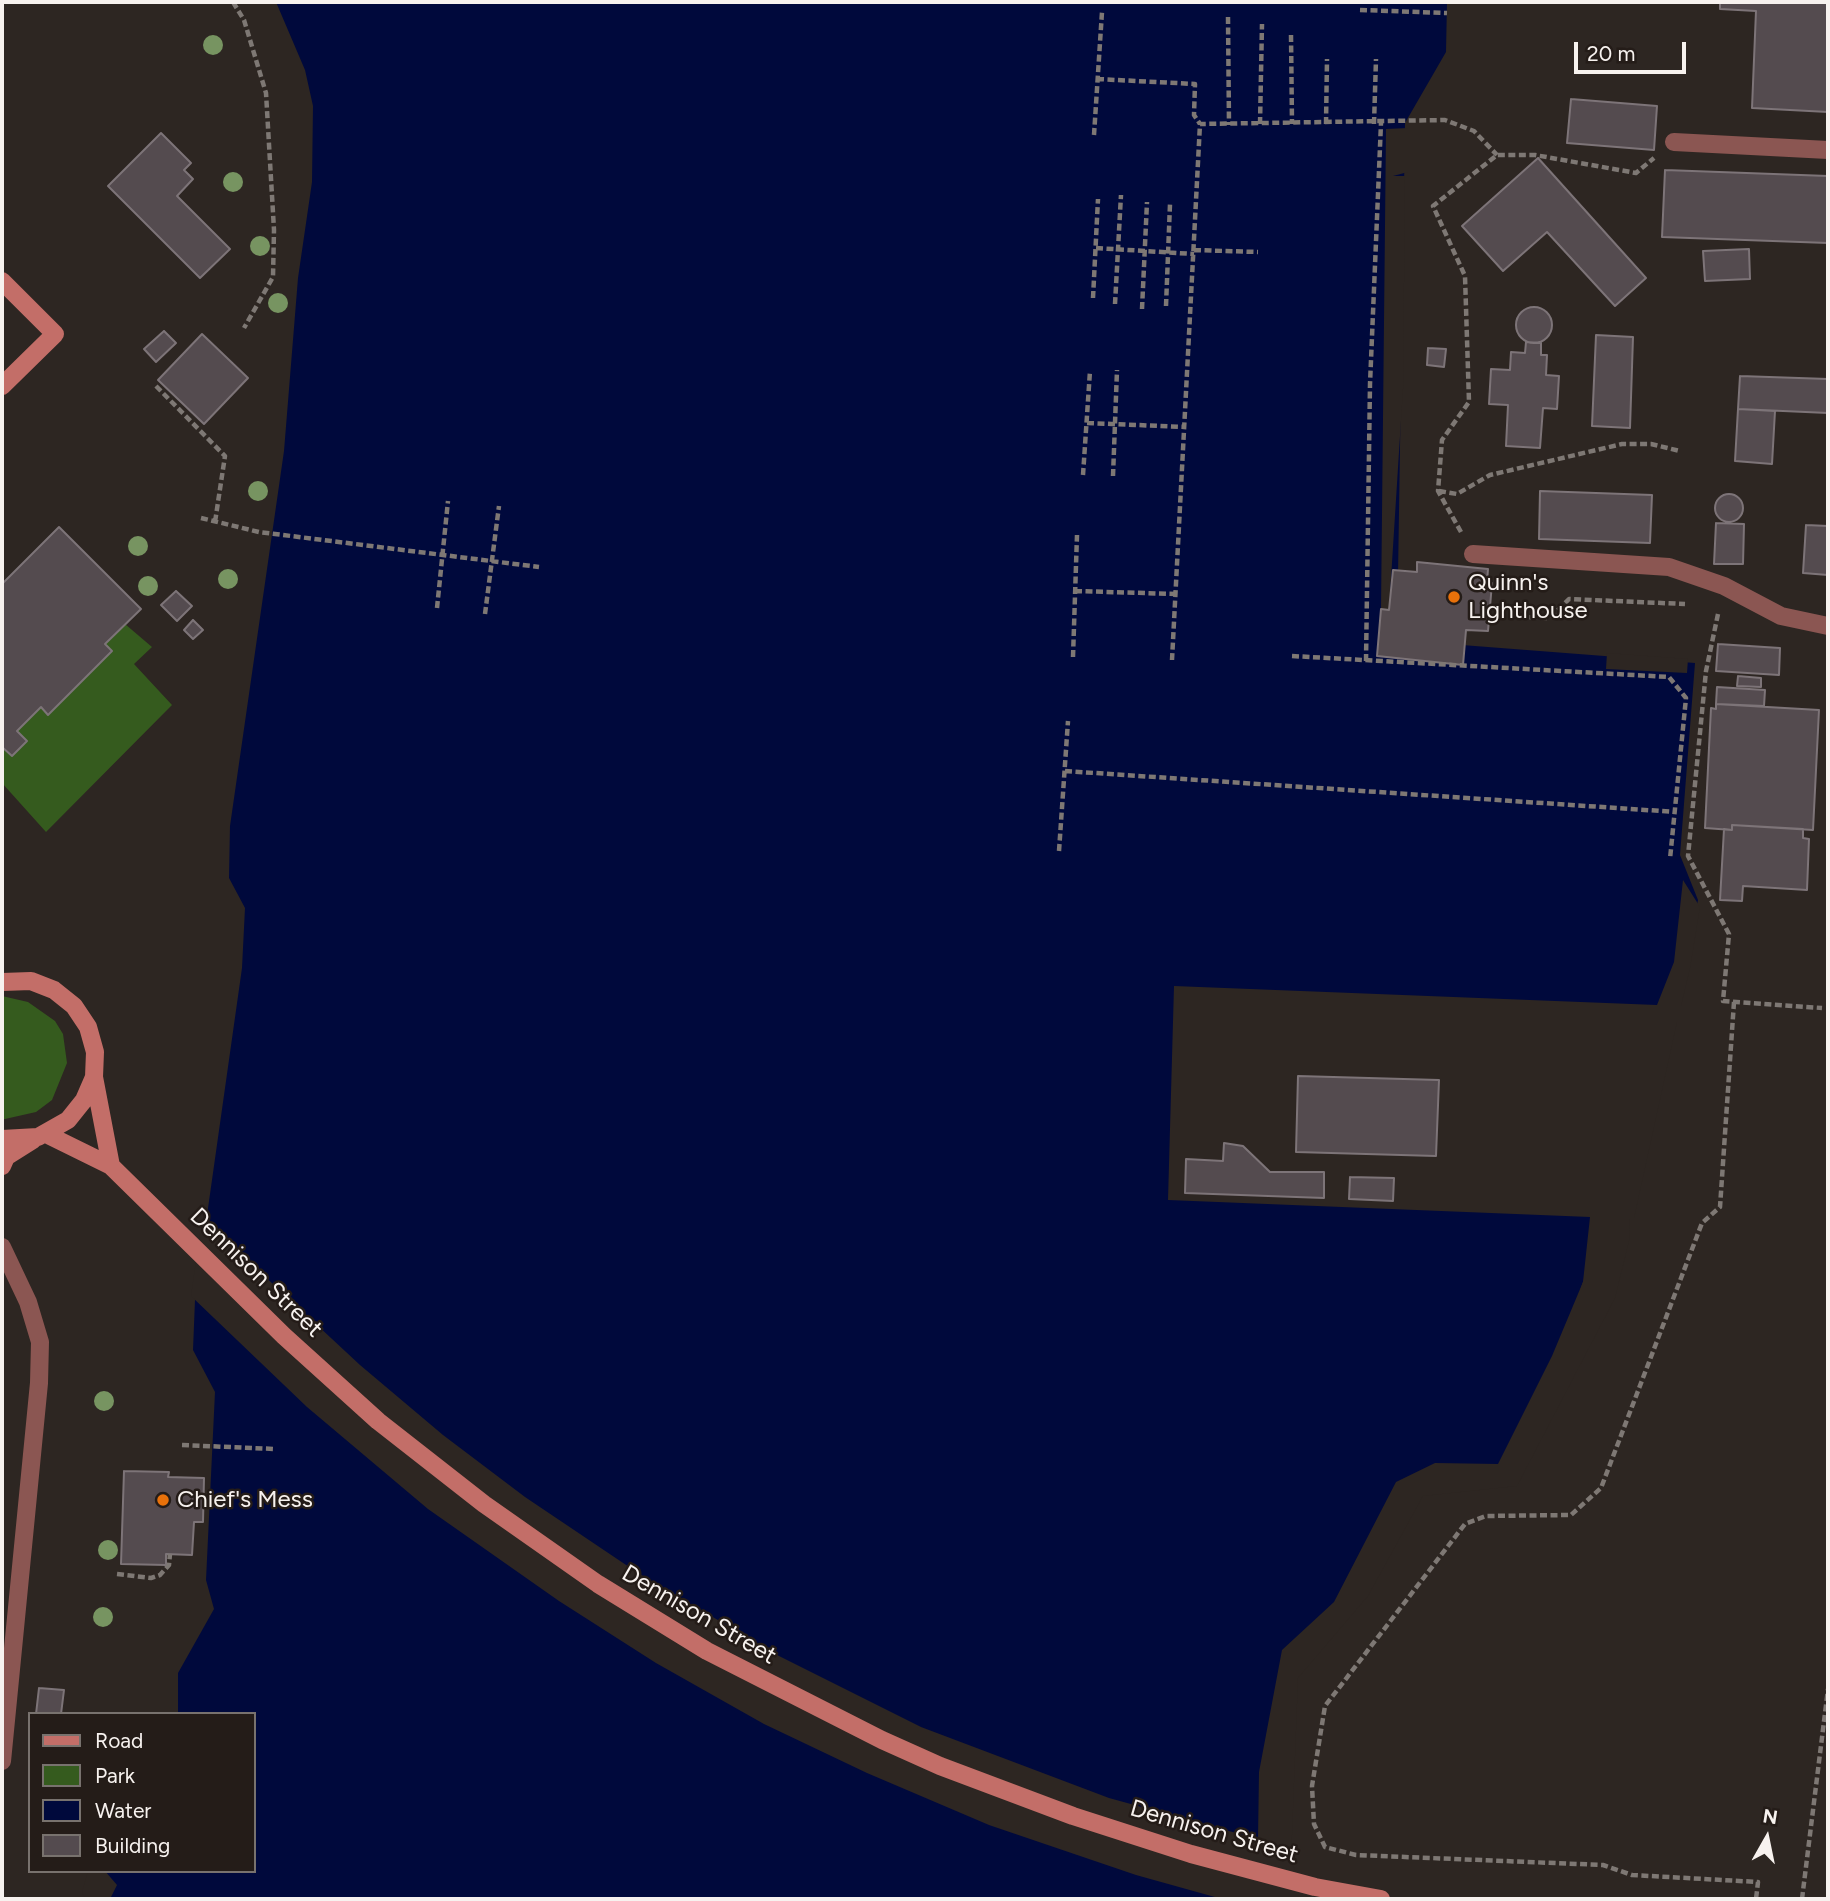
<!DOCTYPE html>
<style>
body{margin:0}
#map{position:relative;width:1830px;height:1901px;overflow:hidden;background:#2d2622;font-family:Figtree,sans-serif}
canvas{display:block}
.frame{position:absolute;inset:0;border:4px solid #f7f2ef;pointer-events:none}
.legend{position:absolute;left:28px;top:1712px;width:228px;height:161px;box-sizing:border-box;background:#241c18;border:2px solid #78726e;margin:0;padding:9px 12px;list-style:none;font-size:21px;color:#f7f2ef}
.legend li{display:flex;align-items:center;gap:14px;height:35px}
.legend b{width:35px;border:2px solid #78726e}
.north{position:absolute;left:1732px;top:1803px;width:70px;height:70px;-webkit-text-stroke:5px #241c18;paint-order:stroke;rotate:9deg;font-size:19px;font-weight:700;line-height:28px;text-align:center;color:#f7f2ef}
.north::after{content:'';display:block;margin:auto;width:24px;height:32px;background:#f7f2ef;clip-path:polygon(50% 0,100% 100%,50% 72%,0 100%)}
.scale{position:absolute;left:1574px;top:42px;width:112px;height:32px;box-sizing:border-box;border:4px solid #f7f2ef;border-top:0;padding-left:9px;font-size:21px;line-height:24px;white-space:nowrap;color:#f7f2ef;-webkit-text-stroke:5px #241c18;paint-order:stroke}
</style>
<div id="map">
<canvas width="1830" height="1901"></canvas>
<div class="frame"></div>
<ul class="legend">
<li><b style="height:9px;background:#c36e68"></b>Road</li>
<li><b style="height:19px;background:#355b1e"></b>Park</li>
<li><b style="height:19px;background:#00093c"></b>Water</li>
<li><b style="height:19px;background:#544b4f"></b>Building</li>
</ul>
<div class="north">N</div>
<div class="scale">20 m</div>
</div>
<script>
const ctx = document.querySelector('canvas').getContext('2d');
ctx.lineJoin = 'round';
function paint(path, color) {
  ctx.fillStyle = color;
  ctx.fill(path, 'evenodd');
}
function toPath(rows) {
  const path = new Path2D();
  for (const r of rows) {
    if (r.length === 3) {
      path.moveTo(r[0] + r[2], r[1]);
      path.arc(r[0], r[1], r[2], 0, 2 * Math.PI);
      continue;
    }
    path.moveTo(r[0], r[1]);
    for (let i = 2; i < r.length; i += 2) path.lineTo(r[i], r[i + 1]);
  }
  return path;
}
function stroke(path, color, width, dash) {
  ctx.strokeStyle = color;
  ctx.lineWidth = width;
  ctx.lineCap = dash ? 'butt' : 'round';
  ctx.setLineDash(dash || []);
  ctx.stroke(path);
}
function write(font, color, halo, rows, align = 'center') {
  ctx.font = font + ' Figtree,sans-serif';
  ctx.lineWidth = 5;
  ctx.setLineDash([]);
  ctx.textBaseline = 'middle';
  ctx.strokeStyle = halo;
  ctx.fillStyle = color;
  for (const [text, x, y, turn = 0] of rows) {
    ctx.save();
    ctx.translate(x, y);
    ctx.rotate((+turn || 0) * Math.PI / 180);
    ctx.textAlign = isNaN(turn) ? turn : align;
    if (halo) ctx.strokeText(text, 0, 0);
    ctx.fillText(text, 0, 0);
    ctx.restore();
  }
}
paint(toPath([
 [125,624,152,647,134,664,172,705,46,832,2,783,2,747,12,756,26,741,17,731,41,707,49,714,112,651,105,644],
 [2,996,28,1002,55,1021,63,1034,67,1063,52,1100,36,1112,5,1119,2,1119]
]), '#355b1e');
paint(toPath([
 [276,2,1447,2,1446,52,1405,123,1397,640,1695,663,1680,855,1698,900,1677,1006,1514,1484,1421,1493,1295,1677,1288,1861,1305,1899,89,1899,92,1871,254,1871,254,1714,178,1714,178,1673,214,1609,206,1580,215,1392,193,1350,195,1300,242,968,245,908,229,878,230,826,284,451,298,278,312,182,313,106,305,70]
]), '#00093c');
paint(toPath([
 [1408,128,1408,172,1393,176,1405,176,1403,389,1389,610,1381,609,1386,129],
 [1607,653,1688,659,1687,673,1606,669],
 [1683,880,1700,907,1690,968,1681,1006,1677,1006,1677,1022,1634,1218,1630,1218,1629,1241,1615,1298,1517,1486,1423,1496,1368,1596,1298,1678,1291,1861,1308,1899,1222,1899,1136,1875,989,1825,867,1773,764,1724,656,1663,559,1601,428,1509,307,1407,191,1296,202,1218,360,1365,443,1435,525,1497,638,1573,779,1656,921,1727,1109,1798,1258,1839,1259,1772,1282,1650,1334,1602,1396,1482,1435,1463,1498,1464,1552,1356,1583,1282,1590,1217,1168,1200,1174,986,1657,1005,1674,962],
 [88,1871,105,1871,117,1885,110,1899,85,1899,82,1892]
]), '#2d2622');
const building = toPath([
 [1720,2,1828,2,1828,112,1752,108,1756,11,1720,9,1720,2],
 [1571,99,1657,106,1654,150,1567,143,1571,99],
 [161,133,191,163,184,170,193,179,177,196,230,249,200,278,108,186,161,133],
 [1538,158,1646,278,1615,306,1547,232,1503,271,1462,226,1538,158],
 [1665,170,1828,176,1828,243,1662,237,1665,170],
 [1749,249,1750,279,1705,281,1703,251,1749,249],
 [1534,325,18],
 [164,331,176,343,156,362,144,349,164,331],
 [202,334,248,378,204,424,158,380,202,334],
 [1596,335,1633,337,1630,428,1592,426,1596,335],
 [1526,342,1541,343,1541,355,1547,355,1546,375,1559,376,1557,409,1543,408,1540,448,1506,446,1508,405,1489,404,1491,369,1510,370,1511,352,1525,353,1526,342],
 [1428,348,1446,349,1444,367,1427,365,1428,348],
 [1740,376,1828,379,1828,413,1738,409,1740,376],
 [1738,409,1775,411,1772,464,1735,461,1738,409],
 [1540,491,1652,495,1650,543,1539,539,1540,491],
 [1729,508,14],
 [1716,523,1744,524,1743,564,1714,564,1716,523],
 [1806,525,1828,526,1828,575,1803,573,1806,525],
 [59,527,141,609,105,644,112,651,48,715,41,707,17,731,27,741,12,756,2,747,2,584,59,527],
 [1417,562,1488,569,1487,582,1492,583,1488,631,1466,630,1463,665,1377,656,1381,609,1389,610,1393,570,1417,572,1417,562],
 [176,591,192,606,177,621,161,605,176,591],
 [193,620,203,630,193,639,184,630,193,620],
 [1718,644,1780,648,1779,675,1716,671,1718,644],
 [1738,676,1761,678,1761,687,1737,686,1738,676],
 [1717,687,1765,690,1764,706,1716,704,1717,687],
 [1716,704,1819,710,1813,830,1732,825,1732,830,1705,828,1711,708,1716,709,1716,704],
 [1732,825,1803,829,1803,838,1809,839,1807,890,1743,886,1742,901,1720,900,1724,829,1732,830,1732,825],
 [1298,1076,1439,1080,1436,1156,1296,1152,1298,1076],
 [1224,1143,1243,1146,1270,1172,1324,1172,1324,1198,1185,1193,1186,1159,1223,1161,1224,1143],
 [1350,1177,1394,1178,1393,1201,1349,1199,1350,1177],
 [124,1471,169,1472,168,1477,204,1478,203,1522,194,1522,192,1555,166,1554,166,1565,121,1564,124,1471],
 [39,1688,64,1690,61,1714,36,1714,39,1688]
]);
paint(building, '#544b4f');
stroke(building, '#7d7478', 2);
stroke(toPath([
 [233,2,244,20,266,93,274,230,273,277,244,328],
 [1360,10,1447,13],
 [1228,17,1229,125],
 [1291,35,1292,124],
 [1097,79,1195,84,1194,115,1200,124],
 [1260,124,1262,24],
 [1326,124,1327,59],
 [1374,124,1376,59],
 [1094,135,1102,12],
 [1096,248,1194,254],
 [1194,250,1258,252],
 [1093,298,1098,199],
 [1115,304,1121,195],
 [1166,306,1170,204],
 [1142,309,1147,202],
 [156,386,225,456,215,522],
 [1087,423,1186,427],
 [1083,475,1090,371],
 [1113,476,1117,370],
 [1439,491,1457,494,1490,475,1622,444,1651,444,1680,451],
 [201,518,259,532,539,567],
 [1461,532,1438,491,1442,440,1469,402,1465,276,1433,206,1497,155,1535,155,1636,173,1654,158],
 [1075,591,1176,594],
 [437,608,448,501],
 [485,614,499,506],
 [1718,614,1706,671,1688,856,1729,934,1723,1001,1822,1008],
 [1519,617,1550,618,1569,599,1685,604],
 [1292,656,1669,677,1686,698,1670,859],
 [1073,657,1077,535],
 [1172,660,1200,124,1445,120,1474,131,1497,155],
 [1366,661,1370,384,1381,123],
 [1065,771,1676,812],
 [1059,851,1068,721],
 [1734,1002,1720,1207,1702,1223,1601,1488,1571,1515,1486,1516,1465,1524,1325,1706,1312,1786,1314,1824,1325,1847,1356,1855,1603,1865,1632,1875,1758,1882,1756,1899],
 [182,1445,275,1449],
 [117,1574,151,1578,160,1575,169,1565,170,1554],
 [1802,1899,1828,1689]
]), '#7e7874', 4.5, [7, 3.5]);
stroke(toPath([
 [1674,142,1828,150],
 [1473,554,1669,567,1724,586,1781,616,1828,626],
 [2,1247,28,1302,40,1342,39,1383,2,1761]
]), '#8b5652', 18);
stroke(toPath([
 [2,281,55,334,2,386],
 [2,982,31,981,54,990,74,1006,88,1027,95,1052,94,1077,84,1100,68,1120,38,1137,2,1139],
 [94,1077,111,1166],
 [46,1134,111,1166,284,1336,378,1421,484,1504,598,1584,707,1651,882,1740,940,1766,1073,1816,1191,1854,1315,1887,1381,1899],
 [2,1166,6,1157,33,1140]
]), '#c36e68', 18);
ctx.fillStyle = '#779461';
for (const [x, y] of [
 [213,45],
 [233,182],
 [260,246],
 [278,303],
 [258,491],
 [138,546],
 [228,579],
 [148,586],
 [104,1401],
 [108,1550],
 [103,1617]
]) {
  ctx.beginPath();
  ctx.arc(x, y, 10, 0, 2 * Math.PI);
  ctx.fill();
}
for (const [x, y, r, color] of [
 [1454,597,7,"#e8710a"],
 [163,1500,7,"#e8710a"]
]) {
  const dot = new Path2D();
  dot.arc(x, y, r, 0, 2 * Math.PI);
  ctx.fillStyle = color;
  ctx.fill(dot);
  stroke(dot, '#241c18', 2.5);
}
write('24px', '#f7f2ef', '#241c18', [
 ["Quinn's",1468,583],
 ["Lighthouse",1468,611],
 ["Chief's Mess",177,1500]
], 'left');
write('24px', '#f7f2ef', '#241c18', [
 ["Dennison Street",256,1273,44],
 ["Dennison Street",699,1615,30],
 ["Dennison Street",1214,1832,16]
]);
</script>
